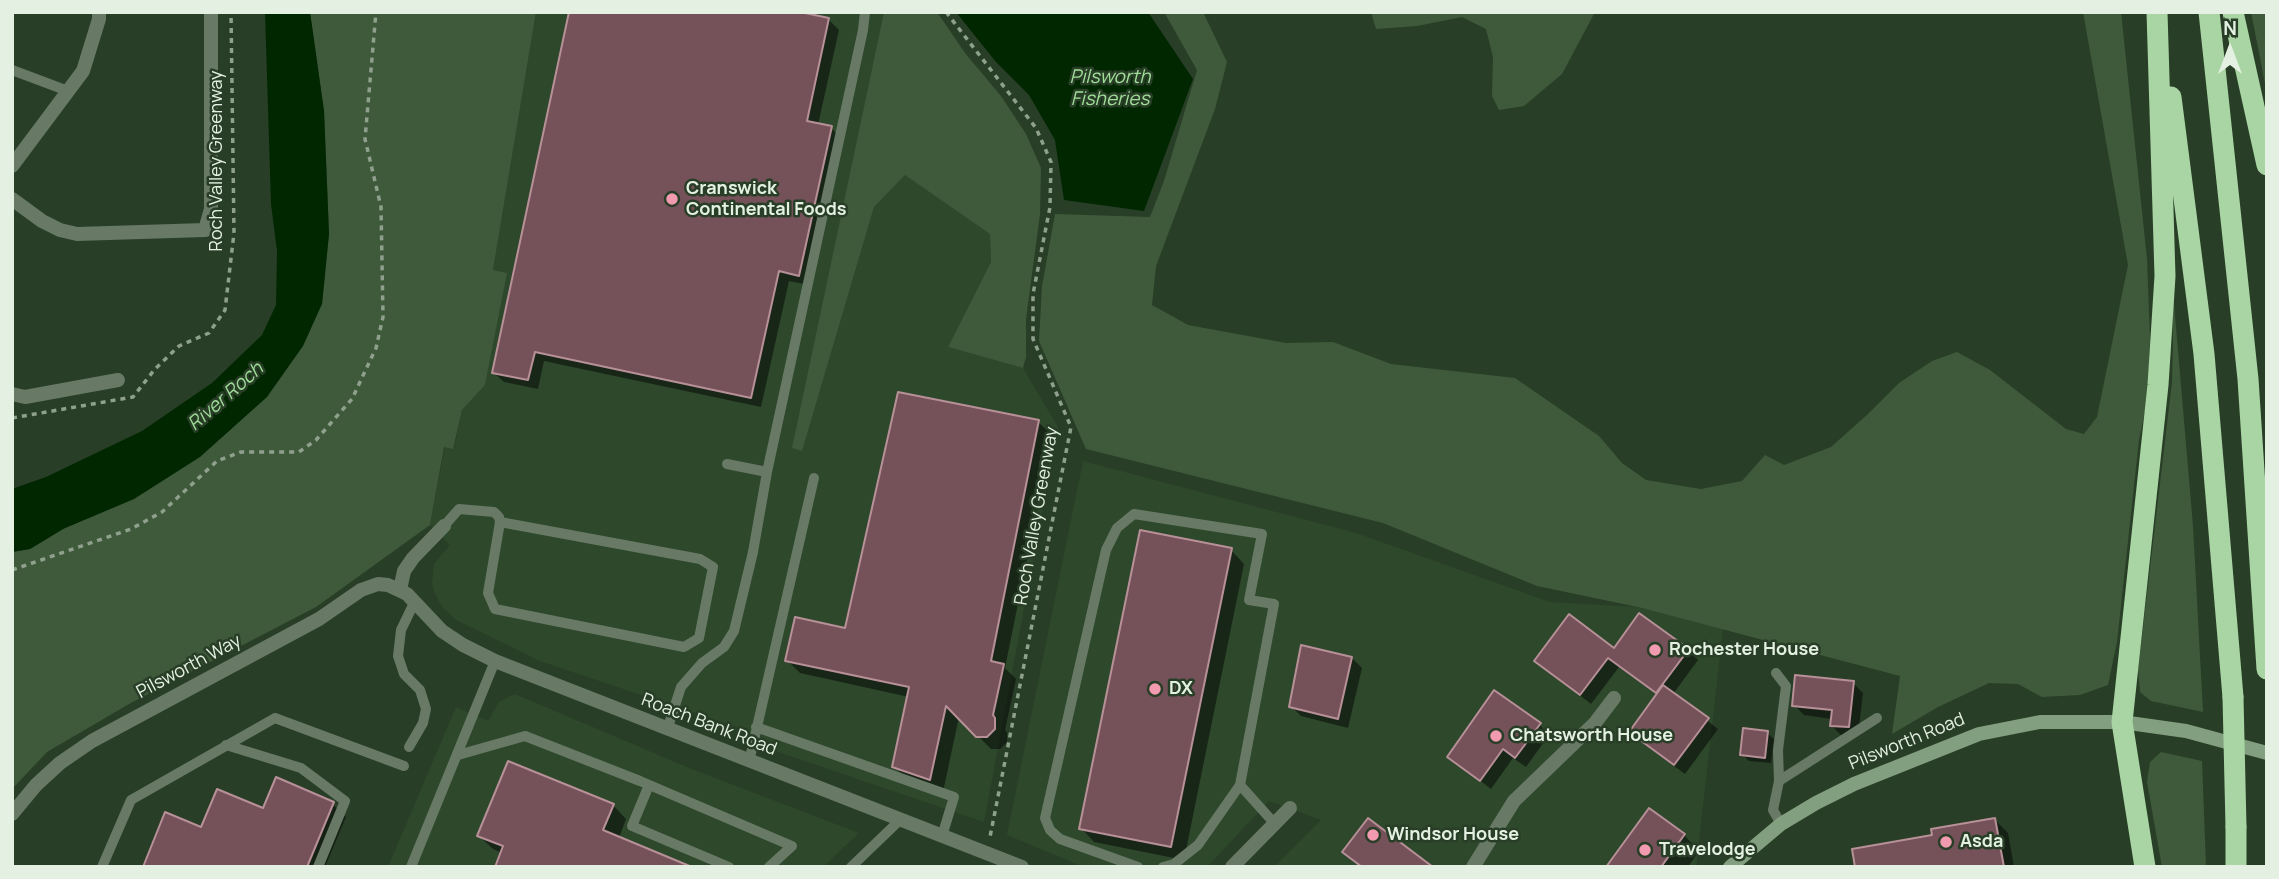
<!DOCTYPE html>
<style>
body{margin:0}
#map{position:relative;width:2279px;height:879px;overflow:hidden;background:#293e27;font-family:Manrope,sans-serif}
canvas{display:block}
.frame{position:absolute;inset:0;border:14px solid #e4f1e2;pointer-events:none}
.north{position:absolute;left:2195px;top:14px;width:70px;height:70px;-webkit-text-stroke:5px #293e27;paint-order:stroke;rotate:0deg;font-size:19px;font-weight:700;line-height:28px;text-align:center;color:#e4f1e2}
.north::after{content:'';display:block;margin:auto;width:24px;height:32px;background:#e4f1e2;clip-path:polygon(50% 0,100% 100%,50% 72%,0 100%)}
</style>
<div id="map">
<canvas width="2279" height="879"></canvas>
<div class="frame"></div>
<div class="north">N</div>
</div>
<script>
const ctx = document.querySelector('canvas').getContext('2d');
ctx.lineJoin = 'round';
function paint(path, color) {
  ctx.fillStyle = color;
  ctx.fill(path, 'evenodd');
}
function toPath(rows) {
  const path = new Path2D();
  for (const r of rows) {
    path.moveTo(r[0], r[1]);
    for (let i = 2; i < r.length; i += 2) path.lineTo(r[i], r[i + 1]);
  }
  return path;
}
function stroke(path, color, width, dash) {
  ctx.strokeStyle = color;
  ctx.lineWidth = width;
  ctx.lineCap = dash ? 'butt' : 'round';
  ctx.setLineDash(dash || []);
  ctx.stroke(path);
}
function write(font, color, halo, rows, align = 'center') {
  ctx.font = font + ' Manrope,sans-serif';
  ctx.lineWidth = 5;
  ctx.setLineDash([]);
  ctx.textBaseline = 'middle';
  ctx.strokeStyle = halo;
  ctx.fillStyle = color;
  for (const [text, x, y, turn = 0] of rows) {
    ctx.save();
    ctx.translate(x, y);
    ctx.rotate((+turn || 0) * Math.PI / 180);
    ctx.textAlign = isNaN(turn) ? turn : align;
    if (halo) ctx.strokeText(text, 0, 0);
    ctx.fillText(text, 0, 0);
    ctx.restore();
  }
}
paint(toPath([
 [536,12,884,12,793,447,802,450,874,207,905,174,990,234,991,262,948,347,1023,368,1058,427,984,822,737,738,739,728,540,661,456,620,443,608,435,594,432,584,434,564,450,545,430,525,445,446,454,448,462,410,485,385,506,273,493,270],
 [1083,461,1356,533,1550,602,1638,607,1723,629,1696,867,1274,867,1321,820,1269,801,1207,867,1084,867,1007,835],
 [515,694,689,768,859,833,823,867,388,867,456,707,488,721,499,702]
]), '#2e482b');
paint(toPath([
 [310,12,536,12,493,270,507,273,485,385,462,410,453,449,444,447,430,525,316,607,129,704,47,752,12,789,12,552,30,549,63,529,322,304,329,234,324,111],
 [884,12,937,12,965,53,1001,96,1026,134,1041,168,1040,214,1026,319,1026,357,1023,368,948,347,991,262,990,234,905,175,874,207,802,451,792,448],
 [1164,12,1203,12,1227,62,1215,109,1156,266,1152,305,1188,325,1286,343,1333,342,1391,364,1515,378,1599,436,1622,463,1646,480,1701,489,1742,481,1765,455,1784,465,1831,447,1868,414,1899,383,1932,361,1957,352,1990,370,2066,429,2084,434,2097,417,2128,265,2083,12,2121,12,2147,259,2150,340,2148,397,2139,440,2117,642,2108,685,2080,695,2042,697,2018,684,1989,683,1938,707,1892,734,1900,676,1638,607,1537,586,1383,523,1086,449,1039,341,1042,286,1055,214,1150,217,1164,181,1197,70],
 [1371,12,1595,12,1562,74,1524,106,1499,110,1492,96,1493,57,1486,29,1462,17,1417,26,1376,29],
 [2251,12,2267,12,2266,89],
 [2170,257,2193,526,2203,712,2151,701,2140,692,2138,670,2172,382,2173,340],
 [2161,752,2202,761,2206,867,2162,867,2147,782,2150,762]
]), '#3e5a3b');
paint(toPath([
 [265,12,310,12,324,111,329,234,322,304,303,346,267,397,200,457,134,499,63,529,30,549,12,552,12,489,46,477,142,431,212,383,262,335,276,305,277,251,271,204],
 [956,12,1148,12,1193,79,1144,211,1064,200,1055,140,1029,95,996,62]
]), '#002700');
paint(toPath([
 [829,20,839,30,818,125,831,128,841,138,809,285,789,281,761,407,544,361,538,389,504,382,493,372],
 [1038,422,1052,435,1005,668,1016,679,1005,730,1007,732,1007,742,1000,749,991,749,959,717,943,792,907,779,894,766,909,697,800,673,787,660,847,630],
 [1231,550,1244,564,1184,860,1094,842,1081,828],
 [1614,650,1688,650,1698,660,1673,694,1718,729,1685,774,1641,742,1631,732,1658,695,1619,667,1591,704,1536,661],
 [1352,658,1362,668,1348,728,1301,716,1291,706],
 [1853,683,1863,693,1858,736,1842,736,1832,726,1832,719,1804,715,1794,705],
 [1539,724,1549,735,1526,767,1513,758,1491,789,1449,756],
 [1767,733,1774,739,1771,763,1749,761,1742,754],
 [332,804,346,817,325,867,144,867,202,829,264,811],
 [613,805,626,819,619,838,502,853,493,849,479,836],
 [1995,820,2008,833,2014,867,1850,867,1934,836],
 [1684,835,1699,851,1688,867,1608,867]
]), '#0007');
const building = toPath([
 [569,12,800,12,829,18,807,121,832,126,799,276,779,271,751,398,535,352,528,380,492,373,569,12],
 [898,392,1039,420,991,661,1004,664,993,715,995,718,995,729,987,737,976,737,946,706,930,780,892,767,909,687,785,661,795,617,845,628,898,392],
 [1140,530,1232,548,1171,847,1079,829,1140,530],
 [1639,613,1689,649,1656,693,1608,658,1580,695,1534,661,1569,614,1614,648,1639,613],
 [1301,645,1352,657,1338,719,1289,707,1301,645],
 [1795,675,1854,681,1849,727,1830,726,1832,710,1792,706,1795,675],
 [1663,685,1709,718,1674,765,1629,732,1663,685],
 [1494,690,1541,723,1515,758,1503,749,1480,781,1447,757,1494,690],
 [1743,728,1768,731,1765,758,1740,755,1743,728],
 [508,761,614,804,603,830,692,867,495,867,503,846,477,836,508,761],
 [276,777,334,802,307,867,143,867,165,812,201,827,217,789,263,808,276,777],
 [1649,808,1685,834,1661,867,1606,867,1649,808],
 [1368,818,1433,867,1362,867,1342,852,1368,818],
 [1995,818,2004,867,1855,867,1852,849,1932,835,1931,829,1995,818]
]);
paint(building, '#75525a');
stroke(building, '#b79098', 2);
stroke(toPath([
 [946,12,1036,128,1051,162,1050,207,1033,294,1033,339,1071,427,990,837],
 [12,418,133,397,155,369,179,346,209,333,225,310,234,233,231,12],
 [12,570,131,529,162,512,217,461,241,452,299,452,316,440,352,399,376,348,383,317,381,207,365,139,376,12]
]), '#8fa08d', 3.5, [5, 5]);
stroke(toPath([
 [12,70,68,91],
 [727,464,767,472],
 [444,526,459,509,494,512,499,517,500,522,700,559,713,567,699,638,684,647,495,609,488,593,500,522],
 [1776,673,1786,686,1778,750,1779,781,1773,810,1781,824],
 [756,727,954,797,942,836],
 [667,730,681,687,702,663,724,647,734,631,753,552,767,472,863,30,865,12],
 [226,745,301,768,345,801,318,867],
 [409,747,423,723,426,709,420,690,404,674,398,656,401,630,415,601],
 [458,755,525,736,640,781,792,846,769,867],
 [749,762,814,478],
 [1779,781,1877,718],
 [649,785,632,826,729,867],
 [1240,785,1275,824],
 [102,867,131,800,275,718,404,766],
 [411,867,495,661],
 [851,867,900,820],
 [1138,867,1060,839,1050,830,1045,818,1106,550,1117,528,1134,514,1262,534,1249,600,1274,604,1240,785,1198,845,1174,864,1163,867]
]), '#687a66', 10);
stroke(toPath([
 [12,166,83,71,99,19,99,12],
 [12,199,42,221,60,230,77,234,205,230,211,209,211,15],
 [12,394,25,397,118,380],
 [400,590,404,571,413,558,444,526],
 [12,814,36,785,60,763,92,741,319,619,361,590,378,584,388,585,407,594,442,631,463,645,495,661,1022,867],
 [1232,867,1290,808],
 [1473,867,1514,801,1595,723,1614,698]
]), '#687a66', 14);
stroke(toPath([
 [1730,867,1781,824,1816,803,1854,784,1979,734,2040,722,2122,722,2186,731,2267,753]
]), '#829f7f', 14);
stroke(toPath([
 [2209,12,2248,379,2267,669],
 [2233,12,2267,165],
 [2171,97,2204,354,2233,697],
 [2236,827,2236,867],
 [2145,867,2122,722,2158,385,2165,276,2157,12]
]), '#a8d5a3', 21);
stroke(toPath([
 [2233,697,2236,827]
]), '#a8d5a3', 21);
for (const [x, y, r, color] of [
 [672,199,7,"#f29aaf"],
 [1655,650,7,"#f29aaf"],
 [1155,689,7,"#f29aaf"],
 [1496,736,7,"#f29aaf"],
 [1373,835,7,"#f29aaf"],
 [1946,842,7,"#f29aaf"],
 [1645,850,7,"#f29aaf"]
]) {
  const dot = new Path2D();
  dot.arc(x, y, r, 0, 2 * Math.PI);
  ctx.fillStyle = color;
  ctx.fill(dot);
  stroke(dot, '#293e27', 2.5);
}
write('18px', '#e4f1e2', '#293e27', [
 ["Roch Valley Greenway",217,161,-90],
 ["Roch Valley Greenway",1037,516,-80],
 ["Pilsworth Way",189,667,-28],
 ["Roach Bank Road",709,725,21],
 ["Pilsworth Road",1907,742,-22]
]);
write('bold 18px', '#e4f1e2', '#293e27', [
 ["Cranswick",686,189],
 ["Continental Foods",686,210],
 ["Rochester House",1669,650],
 ["DX",1169,689],
 ["Chatsworth House",1510,736],
 ["Windsor House",1387,835],
 ["Asda",1960,842],
 ["Travelodge",1659,850]
], 'left');
write('italic 19px', '#9fdd98', '#293e27', [
 ["Pilsworth",1110,78],
 ["Fisheries",1110,100],
 ["River Roch",226,397,-41]
]);
</script>
